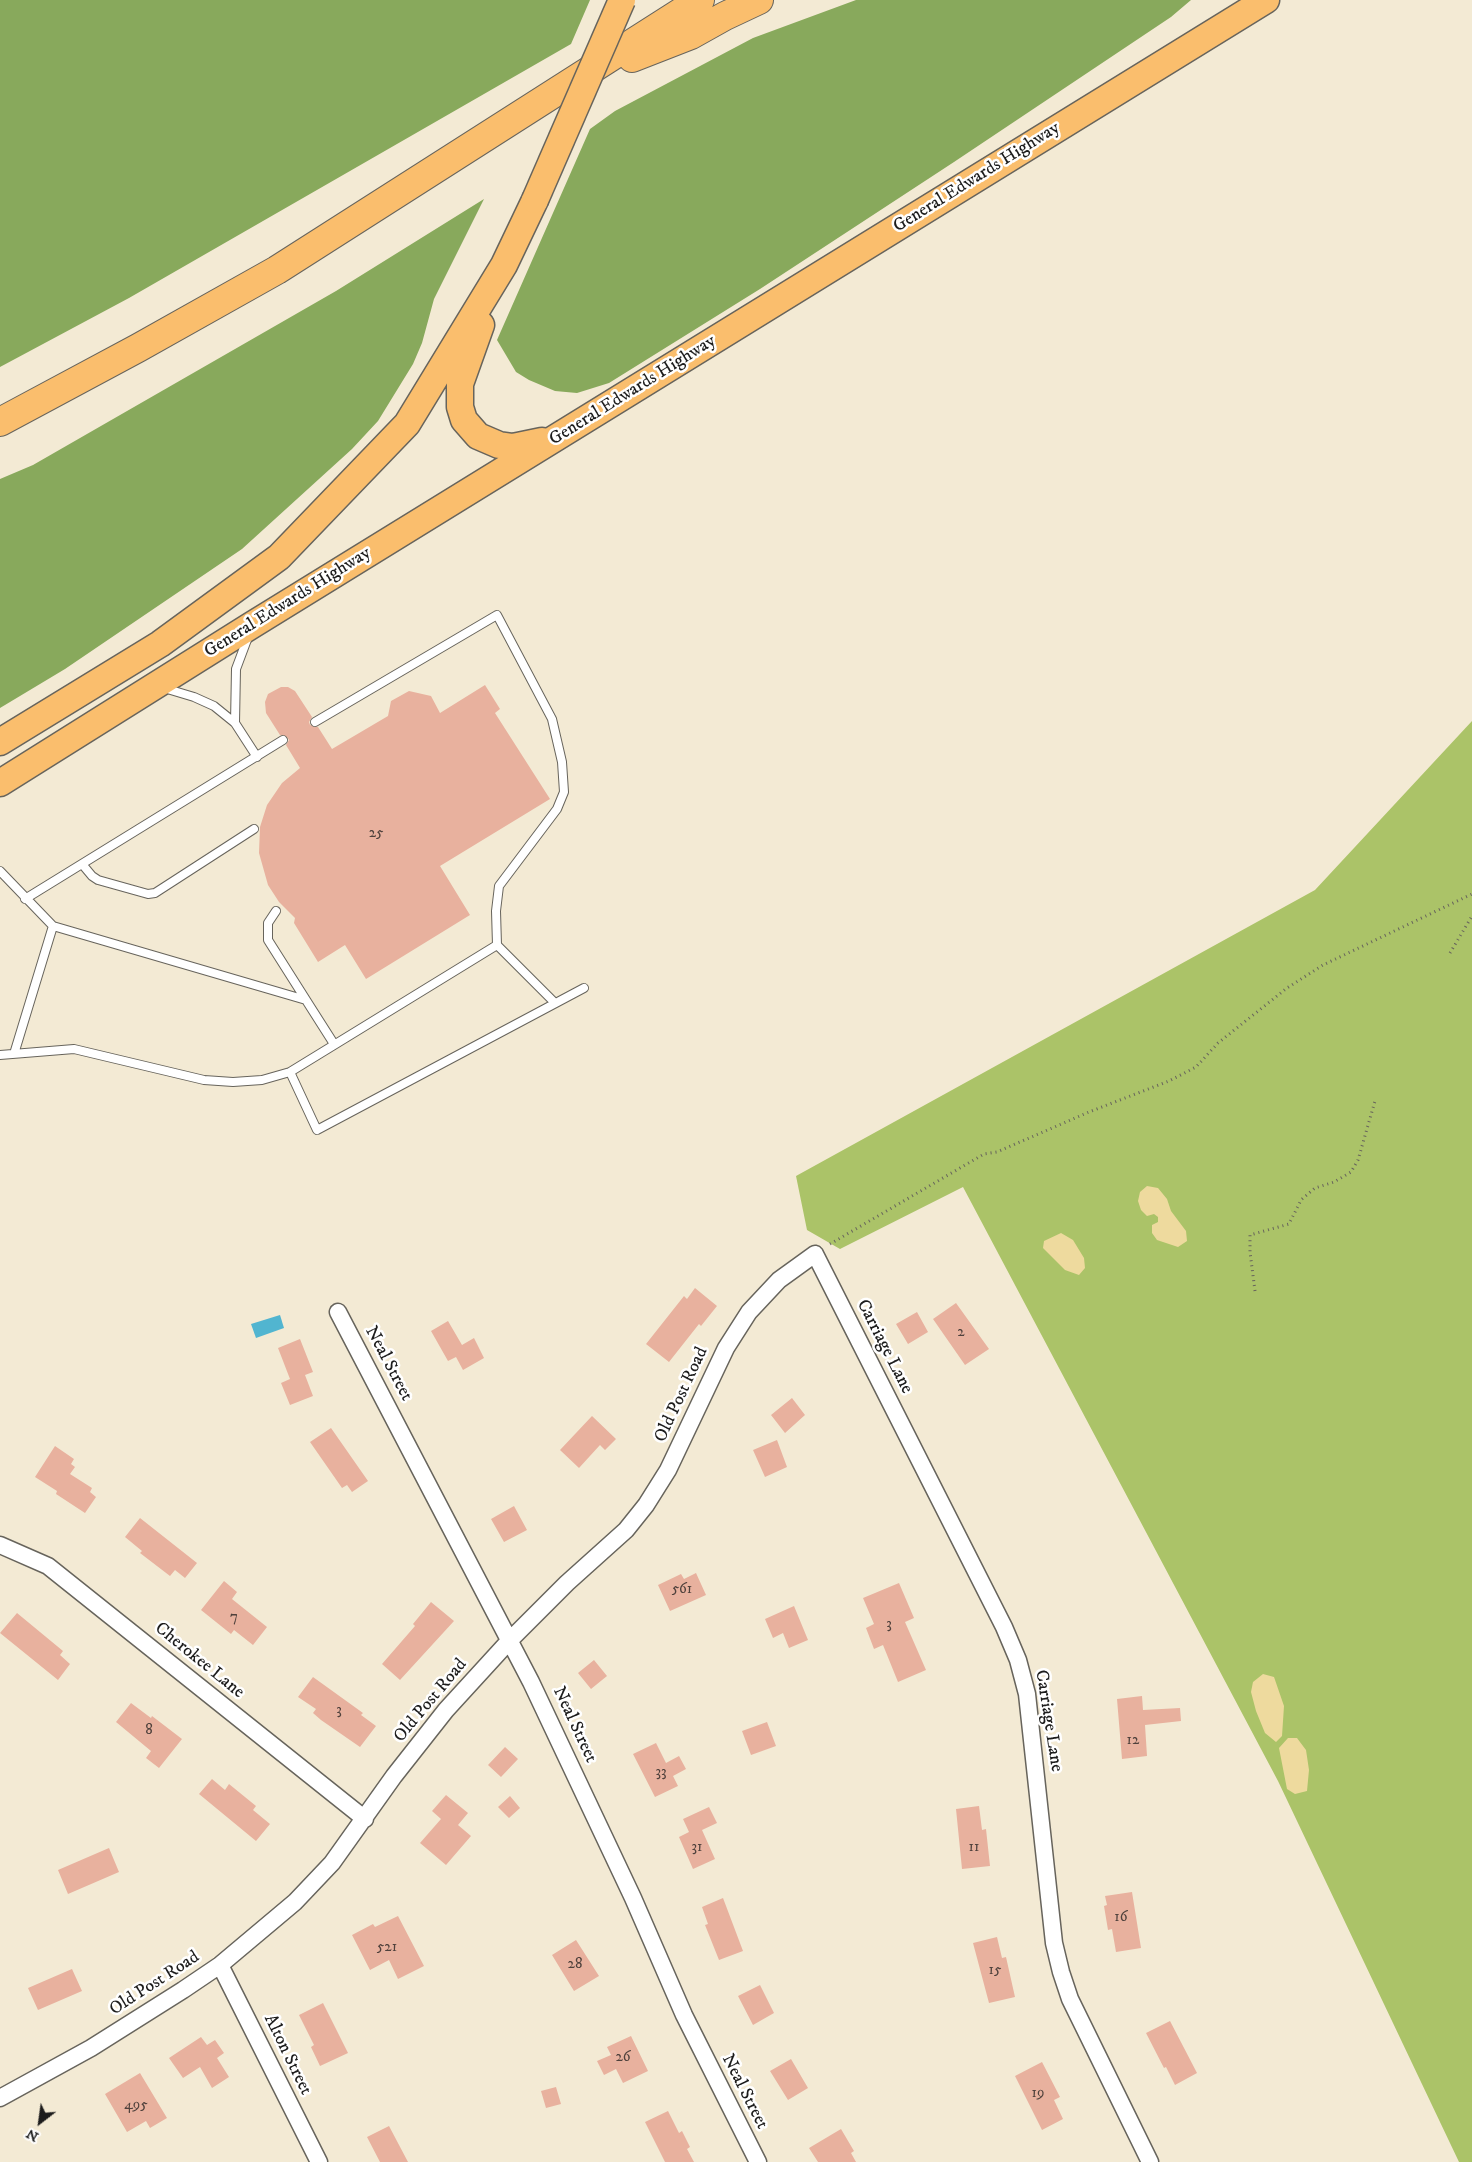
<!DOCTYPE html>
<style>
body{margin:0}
#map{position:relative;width:1472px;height:2162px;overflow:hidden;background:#f3ead4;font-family:"IM FELL DW Pica",serif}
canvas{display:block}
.north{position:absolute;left:15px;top:2097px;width:50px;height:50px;-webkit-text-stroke:4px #fff;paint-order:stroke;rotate:210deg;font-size:14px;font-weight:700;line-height:20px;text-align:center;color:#1c1c1c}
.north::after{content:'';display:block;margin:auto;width:18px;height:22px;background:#1c1c1c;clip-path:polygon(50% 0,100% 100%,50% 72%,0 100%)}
</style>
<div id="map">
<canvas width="1472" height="2162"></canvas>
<div class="north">N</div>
</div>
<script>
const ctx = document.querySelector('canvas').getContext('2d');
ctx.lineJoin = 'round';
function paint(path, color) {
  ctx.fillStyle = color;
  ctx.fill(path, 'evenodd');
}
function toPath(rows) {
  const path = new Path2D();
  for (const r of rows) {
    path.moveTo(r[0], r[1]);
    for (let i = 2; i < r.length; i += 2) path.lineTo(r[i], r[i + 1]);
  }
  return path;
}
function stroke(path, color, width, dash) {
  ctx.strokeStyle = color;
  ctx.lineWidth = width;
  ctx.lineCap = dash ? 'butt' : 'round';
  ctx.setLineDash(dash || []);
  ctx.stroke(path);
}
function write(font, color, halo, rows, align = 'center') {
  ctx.font = font + ' "IM FELL DW Pica",serif';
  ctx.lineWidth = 5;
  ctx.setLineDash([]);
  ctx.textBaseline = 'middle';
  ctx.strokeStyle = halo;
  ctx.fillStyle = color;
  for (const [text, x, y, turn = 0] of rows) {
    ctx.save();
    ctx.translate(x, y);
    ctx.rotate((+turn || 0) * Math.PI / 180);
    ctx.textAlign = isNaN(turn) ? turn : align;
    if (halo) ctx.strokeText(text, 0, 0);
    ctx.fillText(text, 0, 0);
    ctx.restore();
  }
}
paint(toPath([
 [1472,721,1472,2162,1459,2162,1278,1781,963,1187,840,1249,807,1230,796,1176,1315,890]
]), '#abc368');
paint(toPath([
 [0,0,590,0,571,44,129,298,0,367],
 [856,0,1191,0,1171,17,954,162,760,289,609,383,577,393,555,391,529,380,516,372,497,340,590,129,615,111,753,38],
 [484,199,434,299,422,343,413,364,378,421,352,449,242,549,65,669,0,708,0,479,33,465,336,291]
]), '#88a95c');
paint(toPath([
 [1147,1186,1158,1188,1167,1199,1171,1211,1186,1231,1187,1241,1178,1247,1157,1240,1152,1233,1152,1225,1158,1222,1158,1217,1154,1214,1147,1216,1141,1210,1138,1201,1140,1192],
 [1061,1233,1073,1240,1084,1258,1085,1268,1079,1275,1065,1270,1043,1248,1044,1241],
 [1263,1674,1274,1677,1284,1706,1282,1736,1276,1742,1265,1733,1256,1711,1251,1692,1253,1682],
 [1288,1738,1297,1738,1306,1750,1309,1770,1307,1791,1295,1794,1287,1789,1279,1748]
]), '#eeda9e');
paint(toPath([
 [280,1315,284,1328,256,1338,251,1324]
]), '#51b5d0');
paint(toPath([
 [485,685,500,709,495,713,550,799,440,866,470,915,366,979,345,945,318,962,294,923,295,918,279,902,268,885,259,853,260,827,267,805,282,783,300,768,286,745,289,740,287,737,280,735,266,713,265,702,268,694,281,687,288,687,295,691,312,717,309,722,310,725,318,727,332,749,388,716,391,701,409,691,431,696,440,713],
 [695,1288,717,1306,701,1326,699,1324,669,1362,646,1344,684,1296,687,1299],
 [956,1303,989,1349,965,1365,933,1319],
 [917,1312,928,1332,908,1344,896,1324],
 [448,1321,462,1345,474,1338,484,1358,463,1370,456,1357,448,1361,431,1331],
 [300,1339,313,1372,305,1375,313,1396,290,1405,281,1383,290,1379,278,1348],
 [792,1398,805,1415,785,1433,771,1415],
 [592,1416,616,1439,605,1450,600,1445,579,1468,560,1450],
 [331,1428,368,1481,352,1492,347,1485,342,1488,310,1442],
 [777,1440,787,1467,765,1477,753,1450],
 [55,1446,74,1459,71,1464,75,1467,70,1474,92,1488,90,1492,96,1497,85,1513,56,1494,57,1491,35,1477],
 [514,1506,527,1530,504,1542,491,1519],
 [140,1518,197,1563,185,1578,175,1570,170,1576,140,1553,142,1551,125,1537],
 [696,1573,706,1595,670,1611,658,1585,681,1574,684,1579],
 [224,1581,237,1592,232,1599,267,1627,253,1645,234,1630,231,1634,201,1610],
 [899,1583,914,1618,905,1622,926,1670,898,1682,883,1645,874,1649,866,1628,874,1624,863,1598],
 [431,1602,454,1621,400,1680,382,1664,415,1626,413,1624],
 [794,1606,808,1640,789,1648,783,1633,773,1638,765,1619],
 [17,1613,63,1651,60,1655,70,1664,58,1680,0,1633],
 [594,1660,607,1676,591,1689,578,1673],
 [313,1677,363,1713,361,1715,376,1726,360,1747,321,1720,313,1713,316,1709,298,1697],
 [1142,1696,1143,1710,1180,1708,1181,1721,1145,1725,1147,1756,1122,1759,1117,1699],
 [131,1703,151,1718,152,1716,182,1739,159,1768,146,1758,151,1751,116,1722],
 [767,1722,776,1746,751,1755,742,1731],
 [656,1743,666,1763,679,1756,686,1769,673,1776,678,1786,655,1797,633,1754],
 [505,1747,518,1759,501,1777,488,1765],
 [212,1779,225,1790,229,1784,256,1806,253,1810,270,1824,256,1841,199,1794],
 [446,1795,468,1813,458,1825,471,1836,446,1865,420,1843,441,1819,432,1811],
 [510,1796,520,1808,509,1818,498,1807],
 [979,1806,982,1830,986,1829,990,1866,962,1869,956,1809],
 [709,1807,717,1823,702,1830,715,1859,693,1869,679,1837,689,1832,683,1819],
 [109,1848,119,1872,68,1894,58,1870],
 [1132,1892,1141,1948,1116,1952,1112,1929,1108,1930,1104,1906,1107,1905,1105,1896],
 [723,1898,743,1951,719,1960,705,1925,708,1924,702,1907],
 [398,1916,424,1966,398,1979,389,1960,370,1970,352,1935,373,1924,375,1927],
 [997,1937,1002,1958,1006,1957,1015,1997,989,2003,973,1943],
 [576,1940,599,1976,574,1991,552,1955],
 [72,1969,82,1991,38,2010,28,1988],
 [760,1985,774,2013,753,2025,738,1996],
 [323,2003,348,2053,320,2066,311,2047,314,2045,299,2015],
 [1170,2021,1197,2073,1175,2085,1166,2067,1164,2068,1146,2033],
 [631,2036,648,2071,623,2083,616,2069,604,2075,597,2061,611,2055,607,2047],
 [201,2037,207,2045,215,2040,224,2053,217,2058,229,2077,212,2088,200,2067,183,2078,169,2058],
 [791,2059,808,2088,788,2100,770,2071],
 [1042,2062,1060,2097,1054,2100,1063,2119,1042,2130,1015,2076],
 [140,2073,167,2118,150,2128,146,2121,127,2132,105,2094],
 [556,2087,561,2104,546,2108,541,2091],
 [668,2111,679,2133,682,2131,690,2147,687,2149,694,2162,665,2162,645,2122],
 [389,2126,408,2162,380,2162,367,2137],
 [841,2129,854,2151,851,2153,856,2162,818,2162,809,2148]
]), '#e8b19e');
const service = toPath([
 [164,688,194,697,214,706,235,723,257,757],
 [235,723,236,669,248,637],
 [82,864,92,876,98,880,148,894,155,893,254,829],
 [0,871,53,926,306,1000,334,1044],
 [25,899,283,740],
 [276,911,268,923,268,940,306,1000],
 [497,945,555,1003],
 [14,1054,53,926],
 [0,1055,74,1049,204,1080,233,1082,262,1080,290,1072,497,945,496,911,499,886,557,809,564,792,562,762,552,719,497,615,315,722],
 [290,1072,317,1130,584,988]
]);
const minor = toPath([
 [338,1312,531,1682,633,1898,684,2015,758,2162],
 [0,1545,48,1566,365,1819],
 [220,1965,319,2162],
 [0,2098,91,2048,183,1990,220,1965,295,1902,332,1863,394,1776,446,1710,510,1640,567,1583,626,1530,646,1505,668,1470,726,1348,749,1312,779,1280,815,1254,1004,1627,1018,1660,1027,1694,1054,1943,1061,1972,1070,1999,1150,2162]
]);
const primary = toPath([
 [481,325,460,384,460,407,464,420,478,436,499,445,513,447,542,441],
 [0,742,160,644,279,557,407,424,504,265,535,200],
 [0,783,252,625,1266,0]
]);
const motorway = toPath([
 [632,58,691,35,725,16,759,0],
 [0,422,138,348,277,270,700,0]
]);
stroke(service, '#67645c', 10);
stroke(minor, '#67645c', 19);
stroke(primary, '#67645c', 29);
stroke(motorway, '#67645c', 30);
stroke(toPath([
 [1450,953,1472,916],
 [830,1244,984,1154,997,1152,1089,1112,1169,1081,1196,1067,1218,1043,1287,988,1323,965,1472,894],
 [1255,1291,1250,1252,1250,1235,1289,1224,1301,1200,1315,1188,1334,1182,1351,1172,1358,1160,1375,1101]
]), '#67645c', 3, [1, 4]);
stroke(service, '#fff', 8);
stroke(minor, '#fff', 16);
stroke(primary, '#fabe6d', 26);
stroke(motorway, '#fabe6d', 28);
const primaryBridge = toPath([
 [535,200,622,0]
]);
stroke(primaryBridge, '#67645c', 29, []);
stroke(primaryBridge, '#fabe6d', 26);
write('15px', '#4f413c', null, [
 ["25",376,834],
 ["2",961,1333],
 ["561",682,1590],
 ["7",234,1618],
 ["3",889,1625],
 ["3",339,1711],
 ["8",149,1731],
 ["12",1133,1741],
 ["33",661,1773],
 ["31",697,1848],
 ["11",974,1848],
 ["16",1121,1918],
 ["521",387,1948],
 ["28",575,1965],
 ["15",995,1971],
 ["26",623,2058],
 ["19",1038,2094],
 ["495",136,2106]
]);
write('18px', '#1c1c1c', '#fff', [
 ["General Edwards Highway",977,178,-32],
 ["General Edwards Highway",633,391,-32],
 ["General Edwards Highway",288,603,-32],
 ["Carriage Lane",884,1347,63],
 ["Neal Street",388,1364,62],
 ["Old Post Road",682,1395,-65],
 ["Cherokee Lane",199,1661,39],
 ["Old Post Road",431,1701,-50],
 ["Carriage Lane",1048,1721,81],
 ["Neal Street",574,1725,65],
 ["Old Post Road",155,1984,-33],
 ["Alton Street",287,2055,64],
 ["Neal Street",744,2092,63]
]);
</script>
